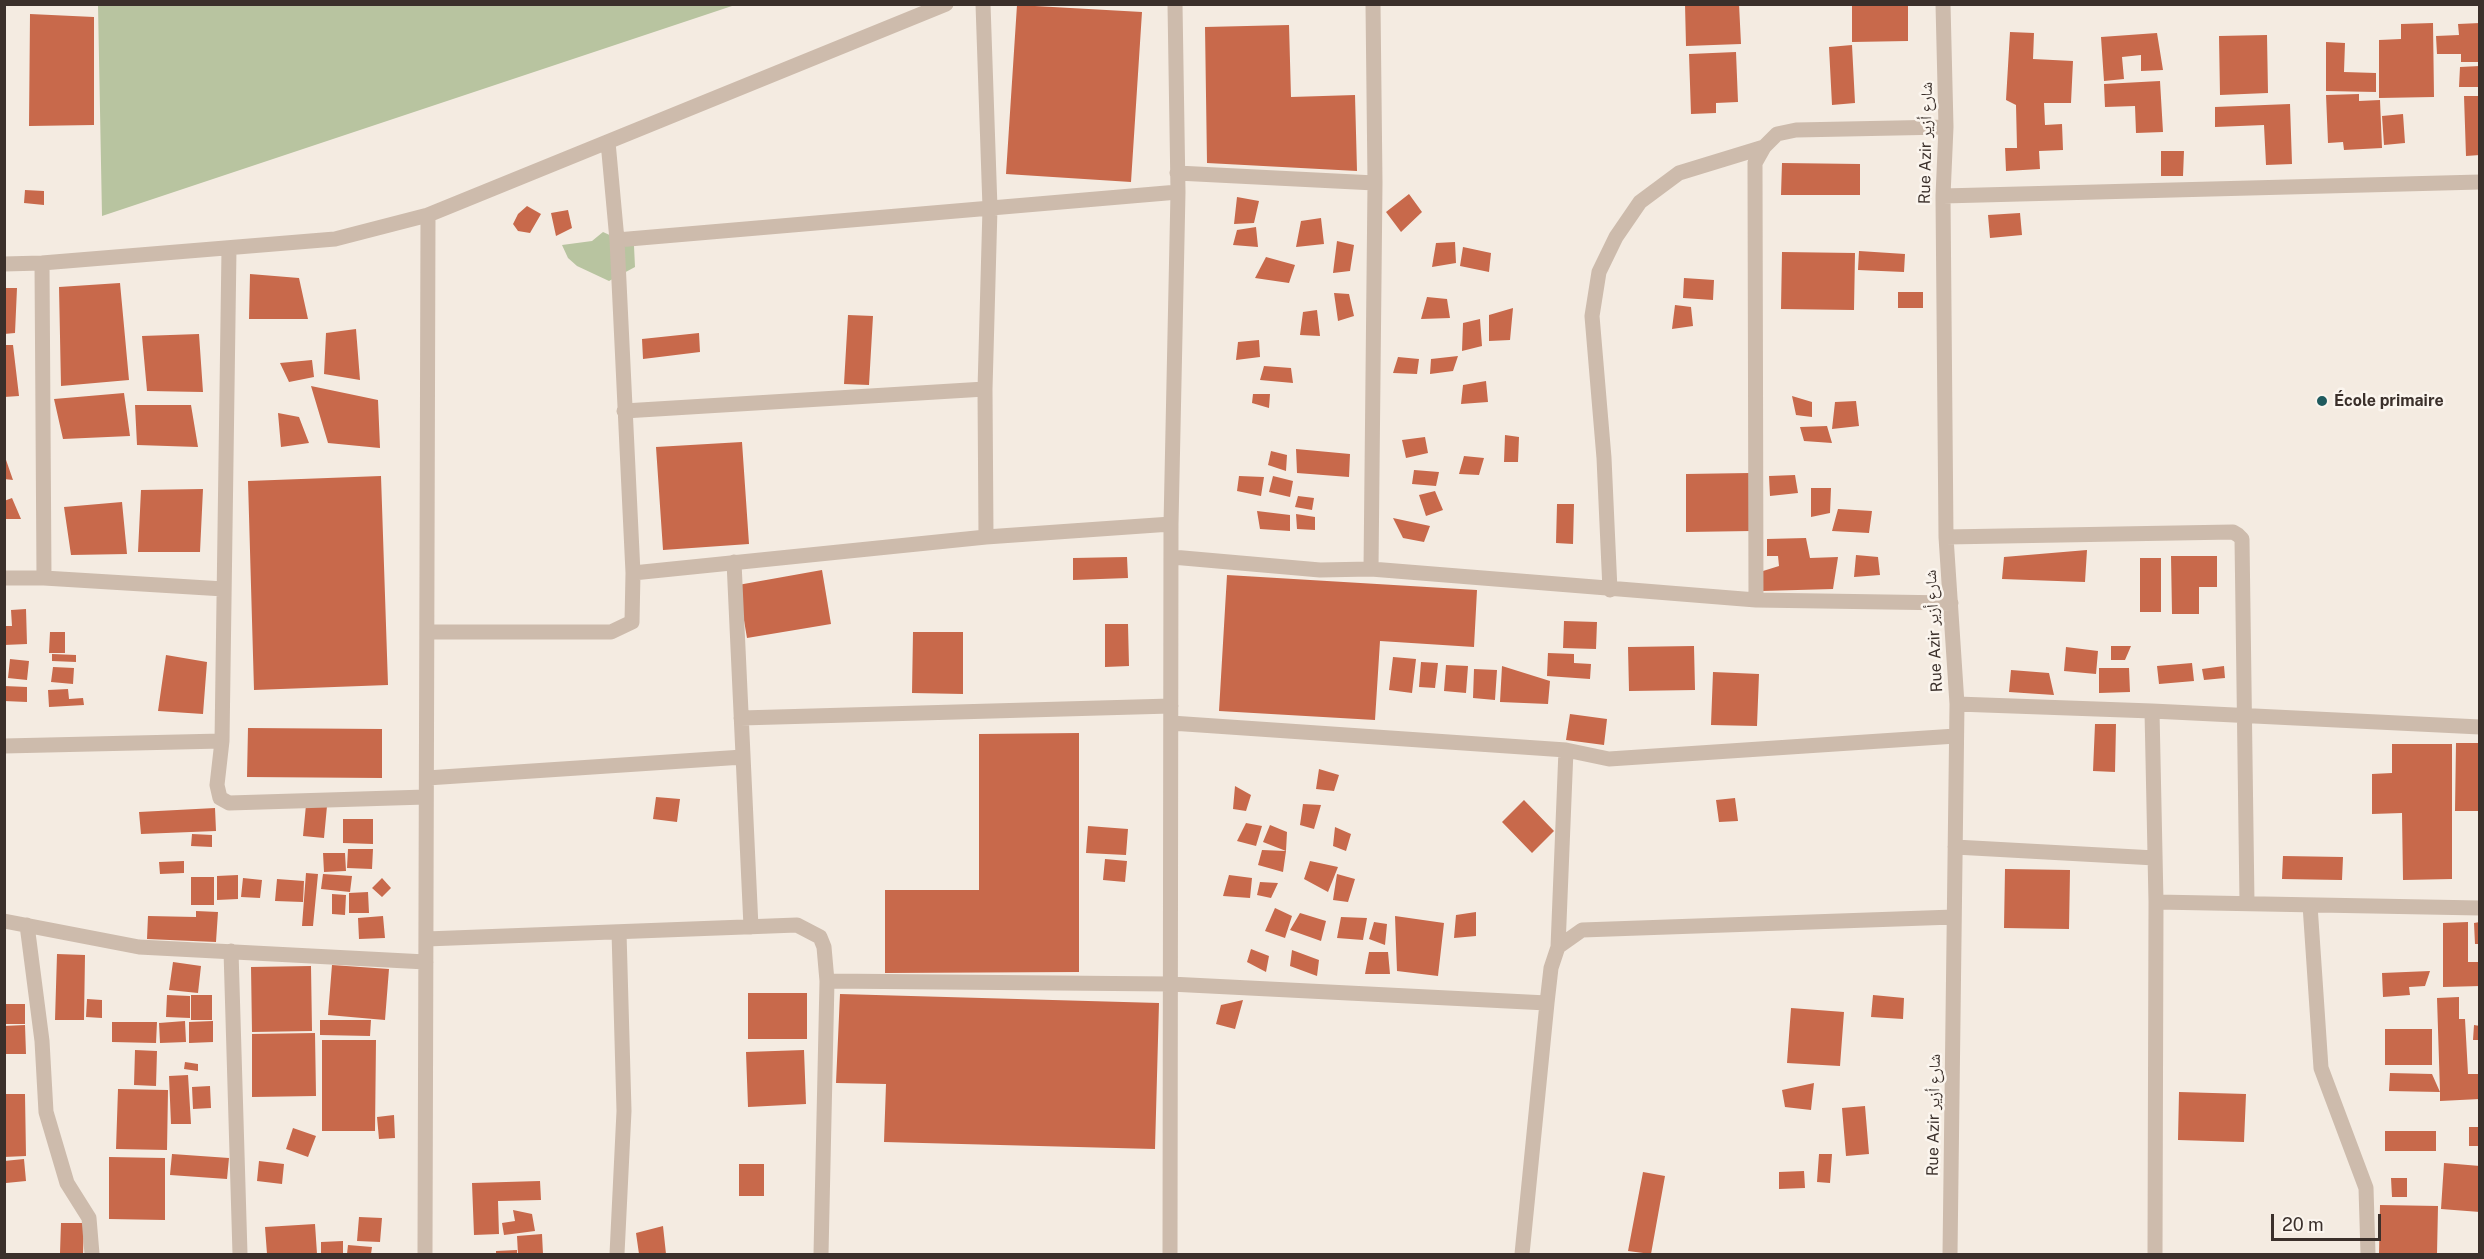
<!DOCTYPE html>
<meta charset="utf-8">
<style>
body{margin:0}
#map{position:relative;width:2484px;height:1259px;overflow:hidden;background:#f4ebe1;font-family:"Public Sans",sans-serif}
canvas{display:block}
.frame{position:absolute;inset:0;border:6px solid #3b302b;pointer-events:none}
.scale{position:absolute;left:2271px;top:1214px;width:110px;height:27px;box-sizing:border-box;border:3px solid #3b302b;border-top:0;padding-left:8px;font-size:18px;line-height:21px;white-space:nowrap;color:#3b302b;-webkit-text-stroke:4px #fbf5ee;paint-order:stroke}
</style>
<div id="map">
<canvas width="2484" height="1259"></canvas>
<div class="frame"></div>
<div class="scale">20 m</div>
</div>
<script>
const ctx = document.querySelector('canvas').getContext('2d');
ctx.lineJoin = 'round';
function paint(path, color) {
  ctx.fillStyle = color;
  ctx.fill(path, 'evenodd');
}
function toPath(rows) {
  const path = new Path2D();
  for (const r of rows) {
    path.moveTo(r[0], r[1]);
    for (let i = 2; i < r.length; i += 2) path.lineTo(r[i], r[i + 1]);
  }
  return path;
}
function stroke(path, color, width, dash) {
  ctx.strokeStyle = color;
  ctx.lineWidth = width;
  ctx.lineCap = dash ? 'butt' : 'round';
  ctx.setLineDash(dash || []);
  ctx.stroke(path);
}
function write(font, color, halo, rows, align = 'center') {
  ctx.font = font + ' "Public Sans","Noto Naskh Arabic",sans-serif';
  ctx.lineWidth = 5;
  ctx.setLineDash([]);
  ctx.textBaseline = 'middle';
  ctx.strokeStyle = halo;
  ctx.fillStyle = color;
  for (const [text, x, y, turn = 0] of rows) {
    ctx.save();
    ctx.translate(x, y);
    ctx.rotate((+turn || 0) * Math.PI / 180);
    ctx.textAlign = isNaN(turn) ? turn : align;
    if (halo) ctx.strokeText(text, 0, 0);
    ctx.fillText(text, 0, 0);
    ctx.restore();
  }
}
paint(toPath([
 [98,5,98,4,735,5,102,216],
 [603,232,634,246,635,267,609,281,577,266,568,258,562,245,592,241]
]), '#b8c4a0');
paint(toPath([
 [1685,4,1739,4,1741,44,1686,46],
 [1852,4,1908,4,1908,41,1852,42],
 [1017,5,1142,12,1131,182,1006,174],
 [30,14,94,17,94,125,29,126],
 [2433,23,2434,97,2379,98,2379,40,2401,39,2401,24],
 [2480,23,2480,62,2461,62,2461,54,2437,54,2436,36,2459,35,2458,24],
 [1289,25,1291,97,1355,95,1357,171,1207,163,1205,27],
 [2010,32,2034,33,2033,59,2073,61,2071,103,2044,103,2045,125,2062,124,2063,150,2039,151,2040,169,2006,171,2005,148,2017,148,2016,105,2006,100],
 [2157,33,2163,70,2141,71,2141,55,2122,57,2124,79,2104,81,2101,37],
 [2267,35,2268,93,2220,95,2219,36],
 [2326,42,2345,43,2344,72,2376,73,2376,92,2326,91],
 [1852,45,1855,103,1832,105,1829,47],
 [1736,52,1738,102,1716,103,1716,113,1691,114,1689,54],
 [2480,66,2480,87,2459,87,2460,67],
 [2160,81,2163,132,2136,133,2135,106,2105,107,2104,84],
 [2359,94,2359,101,2380,100,2382,148,2344,150,2343,142,2328,143,2326,95],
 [2464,96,2480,96,2480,155,2466,156],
 [2290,104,2292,164,2266,165,2264,125,2215,127,2215,107],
 [2403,114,2405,143,2384,145,2382,116],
 [2161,151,2184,151,2183,176,2161,176],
 [1782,163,1860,164,1860,195,1781,195],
 [25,190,44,191,44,205,24,203],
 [1409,194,1422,212,1401,232,1386,212],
 [1237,197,1259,201,1254,223,1234,224],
 [527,206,541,214,530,233,518,231,513,224,518,214],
 [568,210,572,228,556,236,551,213],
 [2020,213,2022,235,1990,238,1988,215],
 [1321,218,1324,244,1296,247,1301,221],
 [1256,227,1258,247,1233,245,1237,230],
 [1337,241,1354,245,1350,271,1333,273],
 [1455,242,1456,263,1432,267,1436,243],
 [1463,247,1491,253,1489,272,1460,266],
 [1859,251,1905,254,1904,272,1858,270],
 [1782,252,1855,253,1854,310,1781,309],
 [1266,257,1295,265,1289,283,1255,278],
 [250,274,299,278,308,319,249,319],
 [1684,278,1714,280,1713,300,1683,298],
 [120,283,129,380,61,386,59,287],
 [4,288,17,288,15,333,4,334],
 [1898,292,1923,292,1923,308,1898,308],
 [1334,293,1349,294,1354,316,1338,321],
 [1427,297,1447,299,1450,318,1421,319],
 [1675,305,1691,307,1693,326,1672,329],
 [1513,308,1510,340,1489,341,1489,315],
 [1317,310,1320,336,1300,335,1303,312],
 [848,315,873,316,869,385,844,384],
 [1480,319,1482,346,1462,351,1463,323],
 [356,329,360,380,324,374,326,333],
 [699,333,700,352,643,359,642,339],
 [199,334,203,392,147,391,142,336],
 [1259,340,1260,357,1236,360,1238,342],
 [4,345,13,345,19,396,4,397],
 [1458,356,1453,371,1430,374,1431,359],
 [1398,357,1419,359,1417,374,1393,373],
 [312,360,314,377,289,382,280,363],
 [1264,366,1291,368,1293,383,1260,380],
 [1486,381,1488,402,1461,404,1463,385],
 [311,386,378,400,380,448,328,443],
 [124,393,130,436,63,439,54,399],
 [1253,394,1270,394,1269,408,1252,403],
 [1792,396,1812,402,1812,417,1796,415],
 [1856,401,1859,426,1832,429,1835,402],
 [135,405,191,405,198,447,137,445],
 [278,413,299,417,309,443,281,447],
 [1827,426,1832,443,1804,441,1800,427],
 [1505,435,1519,437,1518,462,1504,462],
 [1425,437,1428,453,1406,458,1402,440],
 [742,442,749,544,663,550,656,447],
 [1296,449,1350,454,1349,477,1297,473],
 [1271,451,1287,455,1286,471,1268,465],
 [1464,456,1484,458,1479,475,1459,474],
 [4,457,5,457,13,480,4,479],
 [1414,470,1439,472,1436,486,1412,484],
 [1750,473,1751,531,1686,532,1686,474],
 [1795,475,1798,493,1770,496,1769,476],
 [381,476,388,685,254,690,248,481],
 [1239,476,1264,477,1261,496,1237,491],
 [1273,476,1293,481,1290,497,1269,492],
 [1811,488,1831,488,1830,513,1811,517],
 [203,489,200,552,138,552,141,490],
 [1435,491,1443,510,1426,516,1419,495],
 [1298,496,1314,498,1312,510,1295,507],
 [12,498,21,519,4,519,4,501],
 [122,502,127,554,71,555,64,507],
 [1557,504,1574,504,1573,544,1556,543],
 [1838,509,1872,511,1869,533,1832,531],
 [1257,511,1290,515,1290,531,1260,529],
 [1296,514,1315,517,1315,530,1297,529],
 [1393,518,1430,526,1424,542,1403,538],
 [1806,538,1810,558,1838,557,1833,589,1762,591,1763,571,1779,566,1778,556,1767,556,1767,539],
 [2087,550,2085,582,2002,579,2004,557],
 [1856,555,1878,557,1880,575,1854,577],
 [2171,556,2217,556,2217,587,2199,587,2199,614,2172,614],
 [1127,557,1128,578,1073,580,1073,558],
 [2140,558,2161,558,2161,612,2140,612],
 [822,570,831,624,747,638,738,585],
 [1227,575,1477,590,1474,647,1380,641,1375,720,1219,711],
 [26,609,27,644,4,645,4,626,12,626,11,610],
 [1564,621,1597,622,1596,649,1563,648],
 [1105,624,1128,624,1129,666,1105,667],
 [50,632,65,632,65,653,49,653],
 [913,632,963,632,963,694,912,693],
 [1694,646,1695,690,1629,691,1628,647],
 [2111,646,2131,646,2125,660,2111,660],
 [2066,647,2098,651,2096,674,2064,671],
 [1548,653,1574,654,1574,663,1591,664,1590,679,1547,676],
 [52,654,76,655,76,662,52,661],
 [166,655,207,662,203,714,158,711],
 [1393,657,1416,659,1412,693,1389,690],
 [10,659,29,661,27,680,8,678],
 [1421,662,1438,663,1435,688,1419,687],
 [2192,663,2194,681,2159,684,2157,666],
 [1446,665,1468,666,1466,693,1444,691],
 [1502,666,1550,681,1548,704,1500,702],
 [2224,666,2225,678,2204,680,2202,669],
 [53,667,74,668,73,684,51,682],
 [2099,668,2129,668,2130,692,2099,693],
 [1474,669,1497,670,1495,700,1473,698],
 [2011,670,2049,673,2054,695,2009,692],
 [1713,672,1759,674,1757,726,1711,725],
 [4,686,27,687,27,702,4,701],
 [68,689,69,699,83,698,84,705,49,707,48,690],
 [1570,714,1607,719,1604,745,1566,740],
 [2095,724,2116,724,2115,772,2093,771],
 [248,728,382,729,382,778,247,777],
 [1079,733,1079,972,885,973,885,890,979,890,979,734],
 [2456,743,2480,743,2480,811,2455,811],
 [2392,744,2452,744,2452,879,2403,880,2402,813,2372,814,2372,774,2392,773],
 [1319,769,1339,775,1334,791,1316,789],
 [1235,786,1251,795,1246,811,1233,809],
 [656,797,680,799,677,822,653,819],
 [1735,798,1738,821,1719,822,1716,800],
 [1524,800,1554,831,1532,853,1502,822],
 [1303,804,1321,805,1314,829,1300,825],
 [306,805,327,806,324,838,303,836],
 [215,808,216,831,141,834,139,812],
 [343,819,373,819,373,844,343,843],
 [1246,823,1262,826,1256,846,1237,841],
 [1270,825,1287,832,1286,851,1283,872,1258,865,1262,850,1286,851,1263,842],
 [1088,826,1128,829,1126,855,1086,853],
 [1335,827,1351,834,1346,851,1333,846],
 [192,834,212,835,212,847,191,846],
 [348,849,373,849,372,869,347,868],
 [323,853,345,853,346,871,324,872],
 [2283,856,2343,857,2342,880,2282,879],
 [1105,859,1127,861,1125,882,1103,880],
 [184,861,184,873,160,874,159,862],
 [1310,861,1338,867,1328,892,1304,879],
 [2005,869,2070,870,2069,929,2004,928],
 [306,873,318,874,313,926,302,926],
 [323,874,352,876,350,892,321,889],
 [1337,874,1355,879,1348,902,1333,900],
 [238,875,238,899,217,900,217,876],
 [1229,875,1252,878,1250,898,1223,896],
 [191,877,214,877,214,905,191,905],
 [243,878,262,880,260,898,241,897],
 [382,878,391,888,382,897,372,888],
 [277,879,304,881,303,902,275,901],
 [1260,882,1278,883,1271,898,1257,895],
 [368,892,369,913,349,913,349,893],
 [332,894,346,895,345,915,332,914],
 [1275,908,1292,916,1285,938,1265,931],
 [196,911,218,912,216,942,147,939,148,916,196,917],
 [1476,912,1476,936,1454,938,1456,915],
 [1300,913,1326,921,1321,941,1290,930],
 [383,916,385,938,359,939,358,918],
 [1395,916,1444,923,1438,976,1397,971],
 [1341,917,1367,918,1363,940,1337,938],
 [1374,922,1387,924,1385,945,1369,939],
 [2468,922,2468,962,2480,962,2480,986,2443,987,2443,923],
 [2480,922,2480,944,2475,944,2474,923],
 [1251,949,1269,956,1266,972,1247,962],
 [1292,950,1319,960,1317,976,1290,966],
 [1369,952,1388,952,1390,974,1365,974],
 [57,954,85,955,84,1020,55,1020],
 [173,962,201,966,198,993,169,990],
 [332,965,389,969,385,1020,328,1015],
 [311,966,312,1031,252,1032,251,967],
 [2430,971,2425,986,2409,987,2410,995,2383,997,2382,973],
 [748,993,807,993,807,1039,748,1039],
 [840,994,1159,1003,1155,1149,884,1142,886,1084,836,1083],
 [167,995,190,996,190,1018,166,1017],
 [191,995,212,995,212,1020,191,1020],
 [1873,995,1904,998,1903,1019,1871,1017],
 [2459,997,2459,1019,2465,1019,2468,1074,2480,1074,2480,1099,2440,1101,2440,1092,2389,1091,2390,1073,2432,1074,2440,1092,2437,998],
 [87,999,102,1000,102,1018,86,1017],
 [1243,1000,1235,1029,1216,1024,1221,1005],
 [4,1004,25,1004,25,1024,4,1024],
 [1791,1008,1844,1012,1840,1066,1787,1063],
 [320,1020,371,1020,370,1036,320,1035],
 [185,1021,186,1042,160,1043,159,1023],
 [213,1021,213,1042,189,1043,189,1022],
 [112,1022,157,1022,156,1043,112,1042],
 [25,1025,26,1054,4,1054,4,1026],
 [2474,1025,2480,1026,2480,1040,2473,1040],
 [2385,1029,2432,1029,2432,1065,2385,1065],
 [315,1033,316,1096,252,1097,252,1034],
 [322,1040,376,1040,375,1131,322,1131],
 [135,1050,157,1051,156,1086,134,1085],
 [804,1050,806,1104,748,1107,746,1052],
 [185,1062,198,1064,198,1071,184,1069],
 [188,1075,191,1124,171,1124,169,1076],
 [1814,1083,1811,1110,1785,1107,1782,1090],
 [210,1086,211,1108,193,1109,192,1087],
 [118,1089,168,1090,167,1150,116,1149],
 [2179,1092,2246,1094,2244,1142,2178,1140],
 [4,1094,25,1094,26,1156,4,1157],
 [1865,1106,1869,1154,1846,1156,1842,1108],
 [394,1115,395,1138,379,1139,377,1117],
 [2469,1127,2480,1127,2480,1146,2469,1146],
 [293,1128,316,1136,308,1157,286,1149],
 [2385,1131,2436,1131,2436,1151,2385,1151],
 [172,1154,229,1158,227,1179,170,1175],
 [1819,1154,1832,1154,1830,1183,1817,1182],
 [109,1157,165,1158,165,1220,109,1219],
 [24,1159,26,1181,6,1183,4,1161],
 [259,1161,284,1164,282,1184,257,1181],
 [2444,1163,2480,1166,2480,1212,2441,1209],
 [739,1164,764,1164,764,1196,739,1196],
 [1804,1171,1805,1188,1779,1189,1779,1172],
 [1643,1172,1665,1176,1651,1254,1628,1251],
 [2391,1178,2407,1178,2407,1197,2392,1197],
 [540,1181,541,1200,498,1201,499,1234,474,1235,472,1183],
 [2380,1205,2438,1206,2437,1254,2379,1254],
 [513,1210,532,1214,535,1231,504,1235,502,1223,515,1221],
 [359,1217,382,1218,380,1242,357,1241],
 [61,1223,84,1223,83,1254,60,1253],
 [315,1224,317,1254,267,1254,265,1227],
 [663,1226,666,1254,639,1254,636,1233],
 [542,1234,543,1254,518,1254,517,1236],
 [343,1241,343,1254,321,1254,321,1242],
 [348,1245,372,1247,371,1254,347,1254],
 [517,1250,517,1254,496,1254,496,1251]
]), '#c8694b');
stroke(toPath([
 [983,4,990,208,985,389,986,537],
 [1943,4,1946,127,1943,196,1946,537,1957,704,1950,1254],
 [1177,173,1375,183],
 [1943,196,2480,182],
 [617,240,1178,192],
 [229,249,222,741,217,785,220,798,229,803,426,797],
 [42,263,44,578],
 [4,264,42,263,335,239,428,215,946,4],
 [624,411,985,389],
 [1946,537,2233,532,2238,535,2242,539,2247,903],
 [1172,557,1320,570,1371,569,1756,600,1951,603],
 [734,562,751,927],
 [1371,569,1375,183,1373,4],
 [633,573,986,537,1171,524],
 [4,578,44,578,224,589],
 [1610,590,1604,458,1592,316,1599,272,1616,237,1640,202,1679,173,1764,147],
 [1756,600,1755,163,1764,147,1777,134,1796,130,1946,127],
 [427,632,611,632,632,622,633,573,617,240,608,142],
 [1957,704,2152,711,2156,902,2480,908],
 [2152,711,2480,727],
 [741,718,1171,706],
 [1171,723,1566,750,1609,759,1956,736],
 [4,746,222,741],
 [427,778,743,757],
 [1955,847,2155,858],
 [2310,905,2321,1068,2366,1188,2368,1254],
 [4,921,139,947,426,962],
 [27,925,42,1041,46,1112,67,1183,89,1218,92,1254],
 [426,939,797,925,820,937,824,947,827,981,821,1254],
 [1558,947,1566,750],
 [231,951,240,1254],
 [827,981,1170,984,1547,1003],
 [425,1254,428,215],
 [617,1254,624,1111,619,932],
 [1170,1254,1171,524,1178,192,1175,4],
 [1522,1254,1547,1003,1551,968,1558,947,1582,930,1954,917],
 [2155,1254,2156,902]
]), '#cdbbac', 15);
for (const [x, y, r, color] of [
 [2322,401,6,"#1f5a5e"]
]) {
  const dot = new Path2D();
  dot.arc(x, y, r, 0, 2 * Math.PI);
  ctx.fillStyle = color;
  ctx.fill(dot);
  stroke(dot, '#fbf5ee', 2);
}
write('16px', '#3b302b', '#fbf5ee', [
 ["Rue Azir شارع أزير",1926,143,-89],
 ["Rue Azir شارع أزير",1934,631,-93],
 ["Rue Azir شارع أزير",1934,1115,-89]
]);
write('bold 16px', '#3b302b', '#fbf5ee', [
 ["École primaire",2334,401]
], 'left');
</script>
